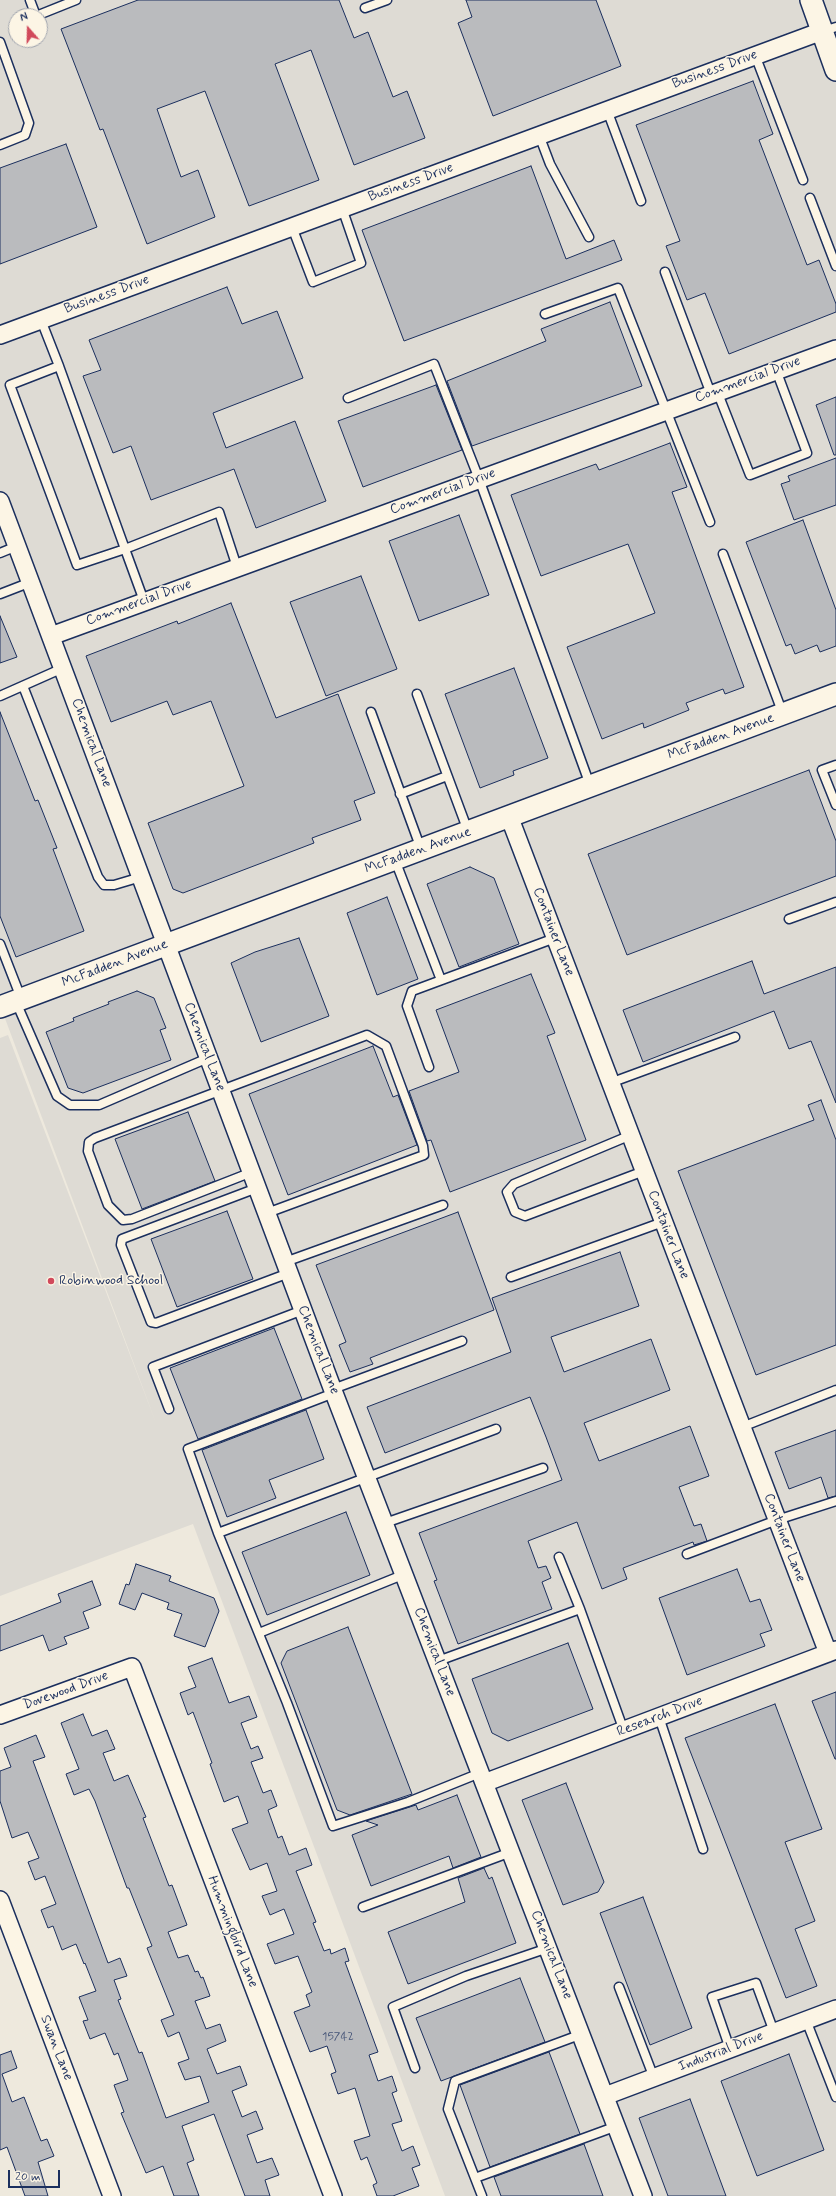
<!DOCTYPE html>
<style>
body{margin:0}
#map{position:relative;width:836px;height:2196px;overflow:hidden;background:#eee9dd;font-family:Mynerve,sans-serif}
canvas{display:block}
.north{position:absolute;left:8px;top:8px;width:40px;height:40px;box-sizing:border-box;background:#fcf5e5;border:1px solid #a2a6af;border-radius:50%;rotate:340deg;font-size:11px;font-weight:700;line-height:16px;text-align:center;color:#1b2f5e}
.north::after{content:'';display:block;margin:auto;width:14px;height:18px;background:#d1495b;clip-path:polygon(50% 0,100% 100%,50% 72%,0 100%)}
.scale{position:absolute;left:8px;top:2170px;width:52px;height:18px;box-sizing:border-box;border:2px solid #1b2f5e;border-top:0;padding-left:5px;font-size:12px;line-height:14px;white-space:nowrap;color:#1b2f5e;-webkit-text-stroke:3px #fcf5e5;paint-order:stroke}
</style>
<div id="map">
<canvas width="836" height="2196"></canvas>
<div class="north">N</div>
<div class="scale">20 m</div>
</div>
<script>
const ctx = document.querySelector('canvas').getContext('2d');
ctx.lineJoin = 'round';
function paint(path, color) {
  ctx.fillStyle = color;
  ctx.fill(path, 'evenodd');
}
function toPath(rows) {
  const path = new Path2D();
  for (const r of rows) {
    path.moveTo(r[0], r[1]);
    for (let i = 2; i < r.length; i += 2) path.lineTo(r[i], r[i + 1]);
  }
  return path;
}
function stroke(path, color, width, dash) {
  ctx.strokeStyle = color;
  ctx.lineWidth = width;
  ctx.lineCap = dash ? 'butt' : 'round';
  ctx.setLineDash(dash || []);
  ctx.stroke(path);
}
function write(font, color, halo, rows, align = 'center') {
  ctx.font = font + ' Mynerve,sans-serif';
  ctx.lineWidth = 3;
  ctx.setLineDash([]);
  ctx.textBaseline = 'middle';
  ctx.strokeStyle = halo;
  ctx.fillStyle = color;
  for (const [text, x, y, turn = 0] of rows) {
    ctx.save();
    ctx.translate(x, y);
    ctx.rotate((+turn || 0) * Math.PI / 180);
    ctx.textAlign = isNaN(turn) ? turn : align;
    if (halo) ctx.strokeText(text, 0, 0);
    ctx.fillText(text, 0, 0);
    ctx.restore();
  }
}
paint(toPath([
 [0,0,836,0,836,2196,445,2196,193,1524,0,1596,0,1038,8,1035,156,1423,0,1005],
 [16,16,40,16,40,40,16,40]
]), '#dedbd4');
const building = toPath([
 [138,0,339,0,354,38,368,32,393,97,407,91,425,138,354,165,311,50,275,64,319,180,249,206,205,91,157,109,181,177,198,170,215,217,147,244,103,129,100,130,61,29,138,0],
 [466,0,596,0,621,66,493,116,458,23,472,17,466,0],
 [753,81,773,134,759,140,807,265,819,260,836,304,836,312,729,354,705,293,687,300,666,246,680,241,636,125,753,81],
 [66,144,97,227,0,264,0,168,66,144],
 [531,166,566,259,614,240,622,260,404,341,362,230,531,166],
 [227,287,242,324,277,311,303,378,213,413,226,448,295,421,326,501,256,528,234,469,151,500,131,446,113,453,83,376,101,370,89,340,227,287],
 [610,302,642,386,472,446,447,381,546,341,541,329,610,302],
 [436,385,462,450,363,487,338,421,436,385],
 [836,397,836,455,834,455,816,405,836,397],
 [670,443,687,487,672,492,744,687,725,694,723,689,686,703,689,710,644,728,643,723,602,739,567,647,655,613,628,544,541,576,511,495,596,464,599,470,670,443],
 [836,458,836,505,794,520,781,484,790,481,788,476,836,458],
 [459,515,489,595,419,621,389,541,459,515],
 [803,520,836,610,836,646,820,652,817,645,795,654,791,644,786,646,746,542,803,520],
 [361,576,397,669,326,696,290,602,361,576],
 [231,603,276,718,338,694,375,793,354,801,361,820,312,838,314,843,183,893,173,889,148,823,244,786,223,732,211,701,173,715,167,701,111,722,86,656,177,621,178,624,231,603],
 [0,616,17,657,0,663,0,616],
 [514,668,548,758,513,771,514,775,480,788,445,694,514,668],
 [0,712,35,801,38,800,57,848,53,849,84,931,16,957,0,916,0,712],
 [809,770,836,841,836,876,627,955,588,854,809,770],
 [470,867,494,878,519,944,459,967,427,884,470,867],
 [387,897,418,979,377,995,347,913,387,897],
 [299,938,329,1016,261,1042,231,963,255,952,299,938],
 [752,961,764,994,836,967,836,1103,811,1041,789,1049,774,1011,643,1062,623,1010,752,961],
 [531,974,555,1033,547,1036,586,1140,450,1192,431,1140,427,1141,409,1091,459,1072,436,1010,531,974],
 [137,991,154,998,166,1028,160,1030,171,1060,83,1093,68,1088,46,1032,74,1021,73,1018,109,1004,108,1002,137,991],
 [373,1046,393,1097,398,1095,417,1145,288,1195,249,1094,373,1046],
 [821,1100,836,1140,836,1345,756,1375,678,1171,814,1120,808,1105,821,1100],
 [188,1112,215,1181,142,1209,115,1139,188,1112],
 [227,1211,253,1279,177,1307,151,1239,227,1211],
 [458,1212,494,1310,370,1358,373,1364,350,1372,339,1345,346,1342,316,1265,458,1212],
 [620,1252,639,1306,551,1337,564,1372,651,1339,670,1390,584,1423,599,1461,690,1426,709,1476,679,1487,694,1526,701,1524,707,1541,694,1545,693,1542,623,1568,627,1579,602,1589,577,1522,528,1541,538,1568,546,1566,551,1578,542,1582,552,1609,458,1644,434,1581,437,1580,419,1533,562,1480,546,1437,530,1397,385,1453,367,1407,511,1352,492,1298,620,1252],
 [274,1328,302,1399,198,1439,170,1368,274,1328],
 [306,1410,324,1459,269,1480,276,1498,227,1517,202,1450,306,1410],
 [836,1430,836,1496,828,1498,821,1477,789,1489,775,1452,836,1430],
 [346,1512,370,1575,267,1615,242,1552,346,1512],
 [136,1564,171,1576,169,1581,214,1598,219,1611,205,1647,174,1636,182,1614,167,1609,169,1603,142,1593,135,1610,119,1604,126,1584,129,1585,136,1564],
 [737,1569,750,1602,760,1599,772,1630,760,1634,765,1646,687,1675,659,1598,737,1569],
 [92,1581,101,1605,83,1612,89,1628,64,1637,67,1644,49,1651,43,1635,0,1651,0,1626,61,1602,58,1594,92,1581],
 [348,1627,412,1794,350,1815,337,1810,281,1663,287,1651,348,1627],
 [568,1643,593,1709,508,1741,492,1733,472,1679,568,1643],
 [212,1658,229,1703,249,1696,257,1717,241,1723,251,1749,258,1746,263,1758,251,1762,263,1793,271,1790,277,1806,268,1810,278,1838,282,1836,289,1855,306,1848,312,1865,296,1871,316,1922,313,1923,324,1951,330,1949,331,1954,345,1948,349,1961,345,1962,378,2052,369,2055,378,2081,392,2076,397,2091,392,2093,402,2121,392,2124,402,2151,413,2146,420,2165,412,2168,419,2186,393,2196,377,2196,373,2185,377,2183,367,2157,361,2160,354,2141,370,2136,355,2088,338,2094,331,2074,336,2072,327,2046,310,2052,294,2012,310,2006,306,1995,312,1992,298,1956,275,1964,267,1944,294,1934,284,1909,270,1915,262,1896,277,1891,267,1863,250,1870,232,1829,248,1823,238,1796,224,1802,210,1764,212,1763,193,1712,188,1715,180,1693,196,1687,188,1667,212,1658],
 [836,1692,836,1759,835,1759,812,1701,836,1692],
 [775,1704,822,1829,785,1842,815,1921,795,1929,817,1986,786,1998,685,1738,775,1704],
 [83,1714,92,1736,107,1730,115,1749,103,1753,114,1781,128,1775,146,1817,143,1818,169,1886,172,1885,187,1925,168,1932,178,1958,188,1955,195,1972,198,1971,201,1978,203,1977,210,1996,195,2001,206,2029,220,2024,226,2041,207,2049,217,2074,240,2066,247,2085,232,2091,242,2117,256,2111,263,2129,247,2135,257,2163,272,2158,279,2175,265,2180,270,2196,245,2196,214,2114,182,2126,194,2160,187,2163,199,2196,174,2196,163,2166,146,2173,121,2113,124,2112,114,2085,128,2080,118,2053,114,2055,105,2033,90,2039,83,2021,88,2020,79,1997,96,1991,85,1963,84,1964,76,1944,62,1950,53,1926,48,1928,41,1910,56,1904,45,1876,35,1880,28,1862,39,1858,28,1832,12,1838,0,1801,0,1771,11,1767,4,1748,36,1735,45,1757,33,1761,108,1963,120,1958,127,1976,114,1980,121,1999,118,2000,139,2053,142,2052,166,2118,209,2102,200,2076,185,2080,178,2063,189,2059,179,2032,168,2037,161,2020,174,2015,147,1948,152,1946,129,1888,127,1888,95,1801,89,1789,74,1795,66,1774,79,1769,61,1723,83,1714],
 [566,1783,604,1882,598,1892,563,1905,522,1800,566,1783],
 [457,1795,481,1857,453,1868,449,1856,371,1886,352,1835,378,1825,366,1821,416,1805,418,1810,457,1795],
 [484,1868,489,1879,492,1877,516,1943,408,1984,388,1932,465,1902,458,1878,484,1868],
 [643,1897,692,2028,650,2045,600,1913,643,1897],
 [520,1978,545,2042,441,2081,416,2018,520,1978],
 [11,2051,17,2068,2,2074,12,2102,24,2097,41,2141,47,2139,54,2156,38,2162,48,2196,25,2196,7,2147,0,2150,0,2055,11,2051],
 [549,2052,580,2134,490,2167,460,2085,549,2052],
 [789,2054,824,2150,757,2176,721,2081,789,2054],
 [690,2099,726,2196,668,2196,639,2118,690,2099],
 [584,2144,603,2196,501,2196,494,2177,584,2144]
]);
paint(building, '#babbbe');
stroke(building, '#1b2f5e', 1);
const service = toPath([
 [30,0,36,16,76,0],
 [365,8,387,0],
 [823,31,836,27],
 [0,42,29,123,25,135,0,145],
 [755,55,803,180],
 [607,110,641,201],
 [539,135,550,164,589,237],
 [810,198,836,266],
 [292,227,313,282,361,263,342,208],
 [665,272,711,394],
 [545,314,618,288,710,522],
 [41,320,59,366],
 [59,366,125,549,77,565,10,385,59,366],
 [717,391,750,475,807,453,776,370],
 [348,398,434,364,479,479,590,785],
 [0,553,17,546],
 [723,554,783,714],
 [0,594,31,582],
 [144,601,125,549,219,512,237,567],
 [23,686,98,877,104,885,114,885,141,877],
 [417,694,468,831],
 [0,696,63,668],
 [371,712,421,849],
 [836,765,822,770,836,805],
 [400,794,447,776],
 [395,860,441,980],
 [789,919,836,902],
 [0,944,21,998],
 [16,1002,57,1096,70,1105,99,1105,208,1058],
 [429,1067,407,1006,412,991,555,938],
 [610,1083,735,1037],
 [631,1135,514,1184,507,1192,515,1212,525,1216,644,1171],
 [252,1172,132,1219,123,1220,108,1205,88,1151,89,1142,95,1138,367,1035,386,1046,423,1146,424,1155,267,1213],
 [257,1188,122,1239,121,1245,151,1322,156,1323,289,1273],
 [285,1262,443,1205],
 [511,1277,663,1222],
 [333,1389,462,1341],
 [334,1393,188,1449,218,1533,287,1703,333,1826,408,1802,480,1773],
 [169,1409,153,1367,303,1310],
 [742,1427,836,1390],
 [385,1523,543,1468],
 [218,1533,496,1429],
 [687,1554,777,1520,836,1501],
 [559,1557,580,1609],
 [259,1633,405,1574],
 [438,1661,580,1609,624,1731],
 [659,1717,703,1849],
 [363,1907,511,1852],
 [619,1987,654,2078],
 [806,2020,836,2097],
 [730,2049,712,1997,756,1983,774,2032],
 [415,2068,393,2007,466,1976,548,1948],
 [475,2178,448,2109,455,2081,582,2034],
 [482,2196,475,2178,617,2126]
]);
const minor = toPath([
 [0,335,822,31],
 [0,501,334,1393,643,2196],
 [51,636,836,349],
 [509,816,828,1653],
 [0,1715,132,1667,333,2196],
 [484,1783,836,1650],
 [0,1900,112,2196],
 [605,2096,836,2009]
]);
const tertiary = toPath([
 [811,0,836,70],
 [0,1007,836,694]
]);
stroke(service, '#1b2f5e', 11);
stroke(minor, '#1b2f5e', 20);
stroke(tertiary, '#1b2f5e', 24);
stroke(service, '#fcf5e5', 8);
stroke(minor, '#fcf5e5', 17);
stroke(tertiary, '#fcf5e5', 21);
for (const [x, y, r, color] of [
 [51,1281,4,"#d1495b"]
]) {
  const dot = new Path2D();
  dot.arc(x, y, r, 0, 2 * Math.PI);
  ctx.fillStyle = color;
  ctx.fill(dot);
  stroke(dot, '#fcf5e5', 1.5);
}
write('12px', '#435276', null, [
 ["15742",338,2037]
]);
write('14px', '#1b2f5e', '#fcf5e5', [
 ["Business Drive",715,70,-20],
 ["Business Drive",411,183,-20],
 ["Business Drive",107,295,-20],
 ["Commercial Drive",748,380,-20],
 ["Commercial Drive",443,492,-20],
 ["Commercial Drive",139,603,-20],
 ["McFadden Avenue",721,737,-20],
 ["Chemical Lane",91,743,70],
 ["McFadden Avenue",418,851,-20],
 ["Container Lane",553,932,69],
 ["McFadden Avenue",115,964,-21],
 ["Chemical Lane",204,1047,69],
 ["Container Lane",668,1235,69],
 ["Chemical Lane",318,1350,69],
 ["Container Lane",784,1538,69],
 ["Chemical Lane",434,1652,69],
 ["Dovewood Drive",66,1691,-20],
 ["Research Drive",660,1717,-21],
 ["Hummingbird Lane",232,1932,69],
 ["Chemical Lane",551,1955,69],
 ["Swan Lane",56,2048,69],
 ["Industrial Drive",721,2052,-21]
]);
write('14px', '#1b2f5e', '#fcf5e5', [
 ["Robinwood School",59,1281]
], 'left');
</script>
